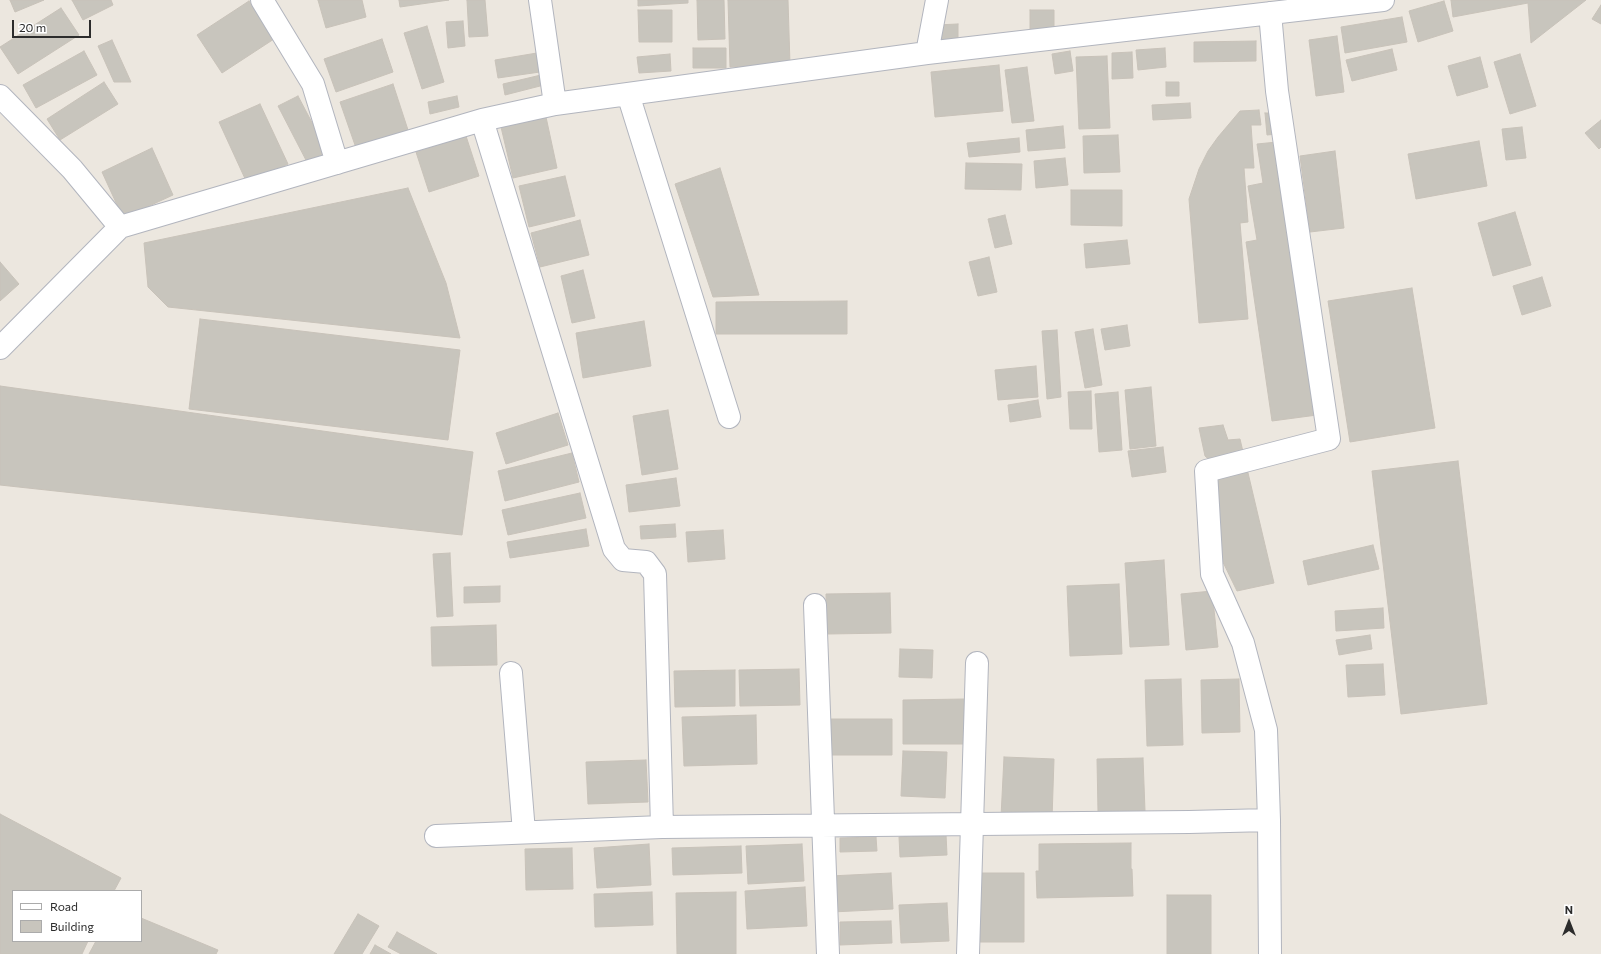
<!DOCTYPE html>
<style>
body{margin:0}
#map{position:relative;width:1601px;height:954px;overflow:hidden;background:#ece7df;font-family:Commissioner,sans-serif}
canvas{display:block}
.legend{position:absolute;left:12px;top:890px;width:130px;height:52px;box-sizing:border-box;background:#fff;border:1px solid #ababab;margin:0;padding:5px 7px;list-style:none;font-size:12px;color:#2c2c2c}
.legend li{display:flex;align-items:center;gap:8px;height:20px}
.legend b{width:20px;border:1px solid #ababab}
.north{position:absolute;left:1549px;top:902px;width:40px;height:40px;-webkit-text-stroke:3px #fff;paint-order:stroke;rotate:0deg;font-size:11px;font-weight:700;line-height:16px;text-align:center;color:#2c2c2c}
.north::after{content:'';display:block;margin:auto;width:14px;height:18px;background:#2c2c2c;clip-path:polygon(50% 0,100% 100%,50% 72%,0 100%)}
.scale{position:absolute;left:12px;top:20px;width:79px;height:18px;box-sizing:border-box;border:2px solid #2c2c2c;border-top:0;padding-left:5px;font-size:12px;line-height:14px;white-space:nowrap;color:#2c2c2c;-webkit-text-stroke:3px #fff;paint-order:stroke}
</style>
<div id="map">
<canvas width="1601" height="954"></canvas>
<ul class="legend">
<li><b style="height:5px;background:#fff"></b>Road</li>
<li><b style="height:11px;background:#c8c5bd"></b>Building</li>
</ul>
<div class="north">N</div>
<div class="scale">20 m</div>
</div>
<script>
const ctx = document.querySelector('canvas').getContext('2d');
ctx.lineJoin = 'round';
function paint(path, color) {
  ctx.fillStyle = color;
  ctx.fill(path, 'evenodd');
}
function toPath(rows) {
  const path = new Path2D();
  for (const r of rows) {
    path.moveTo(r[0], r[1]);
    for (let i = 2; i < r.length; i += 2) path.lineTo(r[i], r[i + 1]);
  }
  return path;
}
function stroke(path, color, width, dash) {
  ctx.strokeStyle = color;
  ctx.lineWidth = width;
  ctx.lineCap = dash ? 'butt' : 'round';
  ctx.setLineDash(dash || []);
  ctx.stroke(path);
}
const building = toPath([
 [10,0,44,0,15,12,10,0],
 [72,0,111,0,113,5,83,20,72,0],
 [318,0,362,0,366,17,326,28,318,0],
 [399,0,449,0,400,7,399,0],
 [467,0,485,0,488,36,469,37,467,0],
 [638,0,688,0,688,3,638,6,638,0],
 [697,0,724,0,725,39,698,40,697,0],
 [728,0,788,0,790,65,730,67,728,0],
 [1451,0,1586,0,1531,43,1528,3,1453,17,1451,0],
 [249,1,274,39,222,73,197,35,249,1],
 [1444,1,1453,31,1418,42,1409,11,1444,1],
 [1601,5,1601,24,1592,19,1601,5],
 [61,8,79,35,18,74,0,47,61,8],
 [638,10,672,10,672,42,639,42,638,10],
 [1030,10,1054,10,1054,32,1030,32,1030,10],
 [1402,17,1407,42,1345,53,1341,27,1402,17],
 [463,21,465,46,448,48,446,22,463,21],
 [958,24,958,45,937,46,936,25,958,24],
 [427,26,444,82,422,89,404,33,427,26],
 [1337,36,1344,92,1316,96,1309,40,1337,36],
 [382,39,393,72,336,92,324,59,382,39],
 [112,40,131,82,114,82,98,46,112,40],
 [1256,41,1256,61,1194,62,1194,42,1256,41],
 [693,48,726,48,726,68,693,68,693,48],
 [1165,48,1166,67,1138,70,1136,50,1165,48],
 [1392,49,1397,70,1352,81,1346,60,1392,49],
 [84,51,97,75,36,108,23,85,84,51],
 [1070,51,1073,71,1055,74,1052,54,1070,51],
 [1132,52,1133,78,1112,79,1112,53,1132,52],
 [537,53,540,72,498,78,495,60,537,53],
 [670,54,671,71,639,73,637,57,670,54],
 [1520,54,1536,106,1510,114,1494,62,1520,54],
 [1107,56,1110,128,1079,129,1076,57,1107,56],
 [1480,57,1488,87,1457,96,1448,66,1480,57],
 [999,65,1003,111,935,117,931,72,999,65],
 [1027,67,1034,121,1012,123,1005,70,1027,67],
 [541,75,544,85,505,95,503,84,541,75],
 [104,82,118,104,60,140,47,119,104,82],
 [1166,82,1179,82,1179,96,1166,96,1166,82],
 [393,84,408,130,356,148,340,102,393,84],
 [298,96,328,153,308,164,278,106,298,96],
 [457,96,459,107,430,114,428,102,457,96],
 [1190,103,1191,118,1153,120,1152,105,1190,103],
 [260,104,288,164,247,183,219,122,260,104],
 [1259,110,1261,125,1251,125,1254,168,1244,168,1248,222,1240,223,1248,319,1199,323,1189,199,1199,169,1208,151,1218,137,1240,111,1259,110],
 [1265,113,1275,113,1277,134,1267,135,1265,113],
 [546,117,557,168,513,178,501,127,546,117],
 [1601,120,1601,147,1599,149,1585,133,1601,120],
 [1063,126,1065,148,1028,151,1026,130,1063,126],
 [1522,127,1526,158,1506,160,1502,129,1522,127],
 [1118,135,1120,172,1084,173,1083,136,1118,135],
 [466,136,479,176,429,192,416,152,466,136],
 [1019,138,1020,152,969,157,967,143,1019,138],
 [1479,141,1487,186,1416,199,1408,154,1479,141],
 [1277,142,1317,415,1272,421,1246,242,1257,240,1248,186,1263,183,1257,144,1277,142],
 [152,148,173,195,123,218,102,172,152,148],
 [1335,151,1344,228,1310,232,1300,156,1335,151],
 [1065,158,1068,185,1036,188,1034,161,1065,158],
 [966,163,1022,164,1021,190,965,189,966,163],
 [720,168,759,295,713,297,675,184,720,168],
 [565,176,575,216,529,227,519,186,565,176],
 [408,188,446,283,460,338,168,307,148,287,144,243,408,188],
 [1071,190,1122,190,1122,226,1071,225,1071,190],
 [1515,212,1531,265,1493,276,1478,223,1515,212],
 [1005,215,1012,244,995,248,988,219,1005,215],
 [580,220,589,255,540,267,531,233,580,220],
 [1127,240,1130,264,1086,268,1084,244,1127,240],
 [989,257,997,292,978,296,969,262,989,257],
 [0,262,19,284,0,301,0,262],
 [583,270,595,318,572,323,561,276,583,270],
 [1542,277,1551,306,1522,315,1513,286,1542,277],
 [1412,288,1435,428,1350,442,1328,301,1412,288],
 [847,301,847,334,716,334,716,302,847,301],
 [200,319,460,350,448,440,189,409,200,319],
 [644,321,651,366,583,378,576,333,644,321],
 [1127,325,1130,346,1105,350,1101,329,1127,325],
 [1093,329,1102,385,1085,388,1075,332,1093,329],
 [1057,330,1061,397,1047,399,1042,331,1057,330],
 [1036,366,1038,397,998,400,995,370,1036,366],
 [0,386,473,452,462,535,0,485,0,386],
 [1151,387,1156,446,1130,449,1125,390,1151,387],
 [1091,391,1092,429,1070,429,1068,392,1091,391],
 [1118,392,1122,450,1099,452,1095,394,1118,392],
 [1038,400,1041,417,1010,422,1008,405,1038,400],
 [668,410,678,469,642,475,633,416,668,410],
 [558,413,568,445,506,464,496,433,558,413],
 [1223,425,1228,440,1240,439,1274,583,1237,591,1220,556,1214,464,1205,456,1199,428,1223,425],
 [1163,447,1166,472,1132,477,1128,451,1163,447],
 [572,453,579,482,505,501,498,471,572,453],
 [1458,461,1487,704,1401,714,1372,471,1458,461],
 [676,478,680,506,629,512,626,485,676,478],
 [580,493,586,518,508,535,502,510,580,493],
 [675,524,676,537,641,539,640,526,675,524],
 [586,529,589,546,510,558,507,542,586,529],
 [723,530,725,559,688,562,686,532,723,530],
 [1373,545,1379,569,1308,585,1303,561,1373,545],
 [450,553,453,616,437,617,433,554,450,553],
 [1164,560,1169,645,1130,647,1125,563,1164,560],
 [1119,584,1122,654,1070,656,1067,586,1119,584],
 [500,586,500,602,464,603,464,587,500,586],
 [1212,591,1218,647,1186,650,1181,594,1212,591],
 [890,593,891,633,827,634,826,594,890,593],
 [1383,608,1384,628,1336,631,1335,611,1383,608],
 [496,625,497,665,432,666,431,627,496,625],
 [1370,635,1372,649,1339,655,1336,640,1370,635],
 [900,649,933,650,932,678,899,677,900,649],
 [1383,664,1385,695,1348,697,1346,665,1383,664],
 [799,669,800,705,740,706,739,670,799,669],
 [735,670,735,706,675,707,674,671,735,670],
 [1181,679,1183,745,1147,746,1145,680,1181,679],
 [1239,679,1240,732,1202,733,1201,680,1239,679],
 [965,699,965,744,903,744,903,700,965,699],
 [756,715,757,764,684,766,682,717,756,715],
 [822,719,892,719,892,755,822,755,822,719],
 [903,751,947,752,945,798,901,796,903,751],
 [1004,757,1054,759,1052,819,1001,817,1004,757],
 [1143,758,1145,811,1098,812,1097,759,1143,758],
 [646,760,648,802,588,804,586,762,646,760],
 [0,814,121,878,114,891,13,891,13,941,88,941,82,954,0,954,0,814],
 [946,834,947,855,900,857,899,837,946,834],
 [876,837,877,851,840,852,840,838,876,837],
 [1131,843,1131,869,1132,869,1133,896,1037,898,1036,871,1039,871,1039,844,1131,843],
 [649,844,651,885,597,888,594,848,649,844],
 [802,844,804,881,748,884,746,846,802,844],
 [741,846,742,873,673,875,672,848,741,846],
 [572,848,573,889,526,890,525,849,572,848],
 [891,873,893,909,832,912,830,876,891,873],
 [980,873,1024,873,1024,942,980,942,980,873],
 [805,887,807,926,747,929,745,891,805,887],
 [652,892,653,925,595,927,594,894,652,892],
 [736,892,736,954,677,954,676,893,736,892],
 [1167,895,1211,895,1211,954,1167,954,1167,895],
 [947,903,949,941,901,943,899,905,947,903],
 [358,914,379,926,362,954,334,954,358,914],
 [141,918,218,950,216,954,89,954,96,941,141,941,141,918],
 [891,921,892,943,840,945,840,922,891,921],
 [397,932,437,954,401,954,388,947,397,932],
 [375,945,391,954,370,954,375,945]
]);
paint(building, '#c8c5bd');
stroke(building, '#c8c2b9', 1);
const minor = toPath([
 [262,0,313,84,337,163],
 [540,0,555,104,927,53,1383,0],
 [927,53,937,0],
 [628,94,729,417],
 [0,96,72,169,120,227],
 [482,120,614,549,623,560,646,562,655,574,662,827],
 [0,348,120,227,482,120,555,104],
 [815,605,828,954],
 [511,673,524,832],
 [436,836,662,827,1189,822,1269,820],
 [968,954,977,663],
 [1270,954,1269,820,1266,730,1243,643,1212,574,1206,471,1329,439,1277,91,1270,13]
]);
stroke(minor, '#b2b5be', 24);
stroke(minor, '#fff', 22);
</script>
